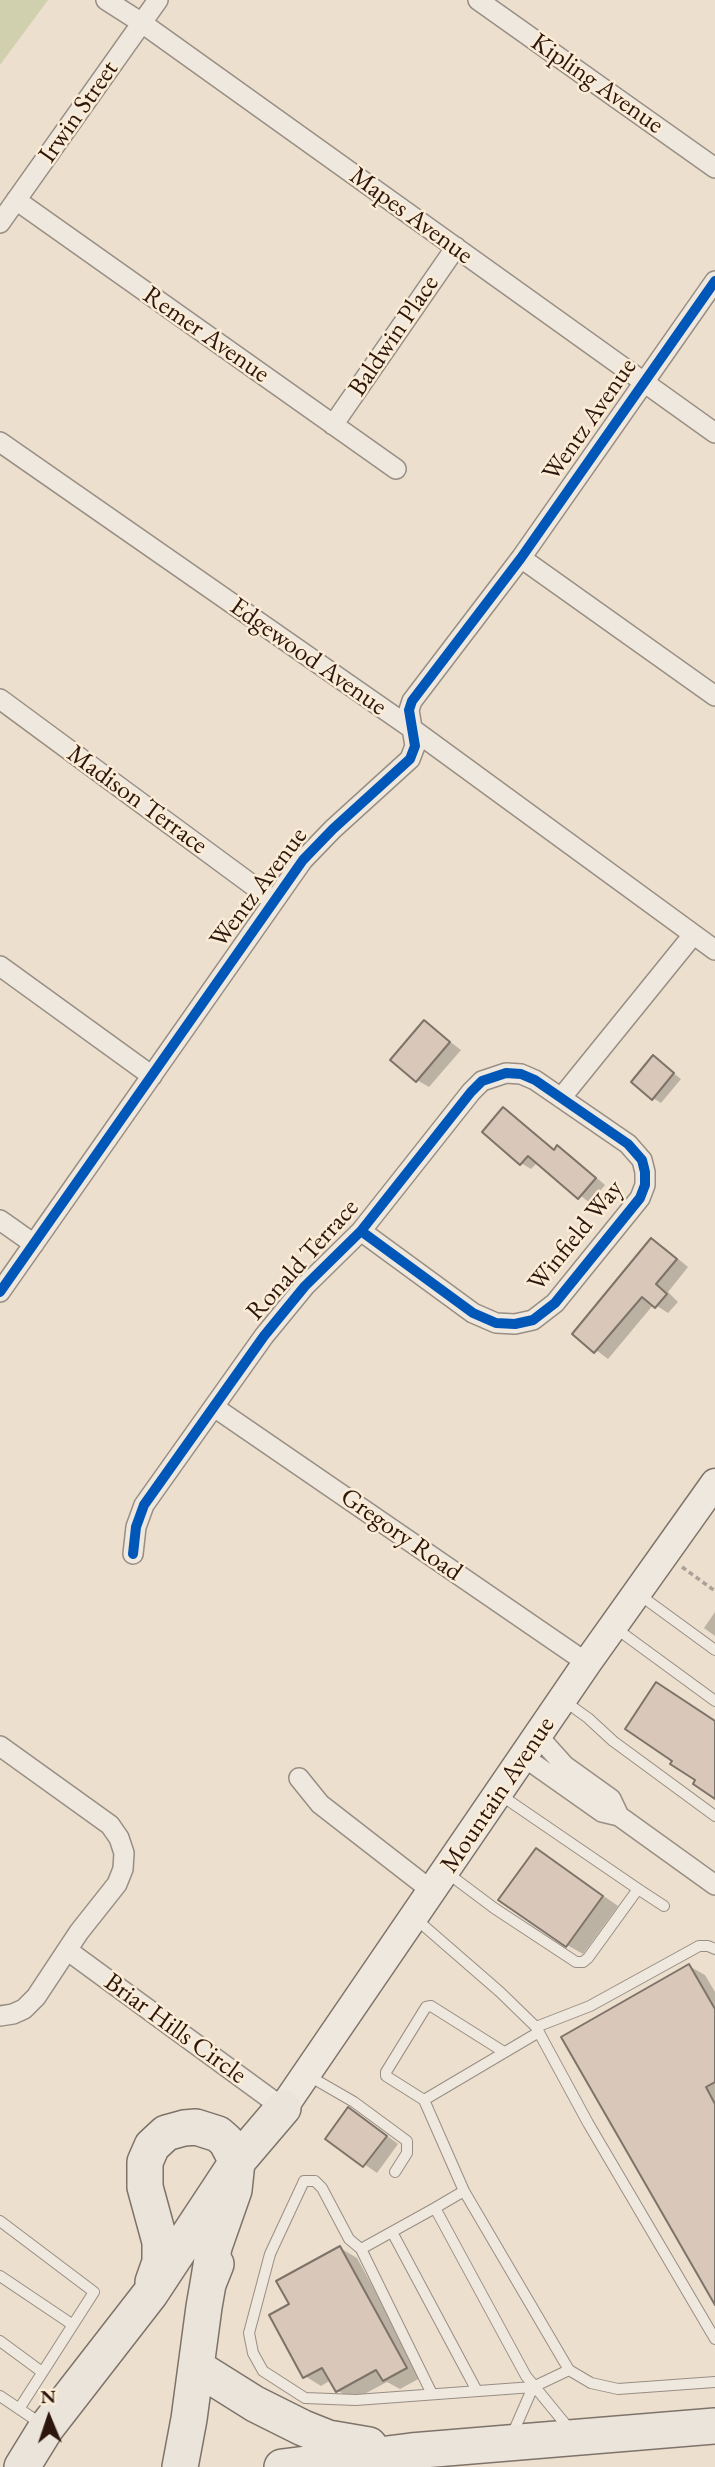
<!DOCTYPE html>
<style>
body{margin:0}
#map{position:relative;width:715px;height:2467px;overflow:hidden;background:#ecdfcd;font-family:"EB Garamond",serif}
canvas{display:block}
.north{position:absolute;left:14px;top:2383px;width:70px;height:70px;-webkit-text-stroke:5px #fbecd6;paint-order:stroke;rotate:358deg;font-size:19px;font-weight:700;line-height:28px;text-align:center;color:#2d160d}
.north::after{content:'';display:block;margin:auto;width:24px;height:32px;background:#2d160d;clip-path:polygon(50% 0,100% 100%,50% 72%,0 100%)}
</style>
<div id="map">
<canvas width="715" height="2467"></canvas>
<div class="north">N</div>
</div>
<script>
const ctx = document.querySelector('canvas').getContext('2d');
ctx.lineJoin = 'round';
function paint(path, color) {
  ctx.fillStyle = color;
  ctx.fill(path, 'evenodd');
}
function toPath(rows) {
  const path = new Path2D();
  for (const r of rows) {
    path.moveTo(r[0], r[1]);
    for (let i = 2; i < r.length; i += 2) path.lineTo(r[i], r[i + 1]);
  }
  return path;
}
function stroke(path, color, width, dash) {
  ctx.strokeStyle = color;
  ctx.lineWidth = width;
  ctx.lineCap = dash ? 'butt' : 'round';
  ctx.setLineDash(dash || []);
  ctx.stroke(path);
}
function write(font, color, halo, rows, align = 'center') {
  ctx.font = font + ' "EB Garamond",serif';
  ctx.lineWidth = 5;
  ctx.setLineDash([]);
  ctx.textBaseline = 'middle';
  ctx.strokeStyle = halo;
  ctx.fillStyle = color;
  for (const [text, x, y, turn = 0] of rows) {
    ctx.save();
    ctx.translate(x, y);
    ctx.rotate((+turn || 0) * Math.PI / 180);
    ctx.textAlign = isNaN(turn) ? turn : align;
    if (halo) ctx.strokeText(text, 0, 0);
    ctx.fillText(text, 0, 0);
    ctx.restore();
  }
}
paint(toPath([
 [0,0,48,0,0,65]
]), '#d0d0ae');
paint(toPath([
 [424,1022,461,1050,429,1087,417,1080],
 [654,1058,681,1079,661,1103,653,1098],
 [504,1109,555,1150,558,1147,568,1153,605,1185,590,1203,538,1162,531,1169,521,1163],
 [652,1240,664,1247,688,1267,668,1292,678,1302,668,1313,654,1304,608,1359,575,1334],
 [715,1612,715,1636,704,1628],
 [552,1860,618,1906,583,1954,567,1945],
 [689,1966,705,1975,715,1992,715,2301],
 [361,2116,398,2144,377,2173,327,2138],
 [340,2248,357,2258,422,2377,400,2389,387,2382,353,2400,337,2390,331,2380,321,2386,305,2376,291,2305]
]), '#0003');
const building = toPath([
 [424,1020,450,1042,416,1082,390,1060,424,1020],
 [653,1055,674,1073,652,1100,631,1082,653,1055],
 [503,1107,554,1150,557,1145,596,1178,578,1199,528,1156,520,1165,482,1132,503,1107],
 [651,1238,677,1259,656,1284,667,1294,655,1308,642,1297,594,1353,572,1334,651,1238],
 [656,1682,715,1721,715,1799,693,1784,695,1780,670,1764,672,1761,625,1729,656,1682],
 [536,1848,603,1896,566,1947,498,1900,536,1848],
 [689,1964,715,2009,715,2082,706,2087,715,2104,715,2305,561,2037,689,1964],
 [348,2107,387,2136,363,2167,325,2139,348,2107],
 [340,2246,407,2368,383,2381,376,2370,336,2392,322,2368,303,2378,269,2315,289,2304,276,2281,340,2246]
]);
paint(building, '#d9c7b9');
stroke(building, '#7d7369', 2);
const lane = toPath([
 [637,1593,715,1650],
 [614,1627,715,1701],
 [563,1700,588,1718,613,1741,715,1816],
 [446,1872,494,1908,576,1962,583,1962,588,1958,638,1889,499,1794],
 [638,1889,664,1906],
 [416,1919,500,1992,536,2027,588,2123,715,2339],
 [536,2027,590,2006,699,1946,708,1946,715,1949],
 [539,2032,424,2100,464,2191,435,2208,526,2376,571,2431],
 [309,2076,354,2102,407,2141,407,2153,395,2172],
 [424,2100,386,2076,386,2072,426,2007,431,2006,504,2052],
 [464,2191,569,2370,591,2383,618,2389,715,2382],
 [435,2208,361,2249,349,2239,322,2188,315,2181,304,2181,270,2254,249,2333,253,2353,263,2371,305,2398,356,2400,533,2387,569,2370],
 [0,2221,94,2292,19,2409],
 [392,2232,477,2391],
 [361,2249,432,2394],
 [0,2276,73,2325],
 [0,2341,42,2372],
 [0,2396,43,2425],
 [512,2435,533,2387]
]);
const street = toPath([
 [106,0,142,23,715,433],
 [478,0,715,168],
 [16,200,396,469],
 [0,223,158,0],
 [333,425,456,247],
 [0,442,411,728,715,950],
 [521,558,715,696],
 [0,699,274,901],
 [0,966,152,1076],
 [561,1098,693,935],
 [0,1220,34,1244],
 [0,1292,303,860,333,829,410,759,415,746,409,710,412,701,521,558,715,281],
 [214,1407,587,1663],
 [133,1554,136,1527,144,1505,264,1336,305,1286,361,1231,471,1092,482,1081,506,1073,521,1074,535,1080,628,1144,642,1160,645,1172,645,1185,640,1198,555,1303,533,1320,515,1324,496,1323,473,1313,361,1231],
 [538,1736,565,1766,611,1799,619,1816],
 [0,1746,110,1825,119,1838,124,1853,123,1869,117,1884,79,1932,36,1997,24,2009,13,2014,0,2016],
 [524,1757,602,1812,619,1816,715,1885],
 [299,1778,320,1804,432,1891],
 [67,1950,283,2108]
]);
const secondary = toPath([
 [283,2108,587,1663,715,1483]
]);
const highway = toPath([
 [153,2282,160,2262,160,2242,145,2187,145,2162,152,2146,166,2133,184,2128,196,2127,218,2134,226,2141,237,2162,234,2190,214,2247,208,2284],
 [196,2367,255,2404,303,2428,328,2438,369,2445],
 [22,2467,46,2428,150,2294,237,2162,283,2108],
 [180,2467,189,2419,204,2307,208,2284,216,2264],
 [282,2467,411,2451,715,2426]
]);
stroke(lane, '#988e83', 12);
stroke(street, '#988e83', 22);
stroke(secondary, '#7d7369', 31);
stroke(highway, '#7d7369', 38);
stroke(toPath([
 [682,1567,715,1591]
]), '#aaa29a', 3.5, [5, 3.5]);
stroke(lane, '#efe8df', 10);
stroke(street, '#efe8df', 19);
stroke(secondary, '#efe8df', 28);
stroke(highway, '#ebe4da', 35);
stroke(toPath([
 [0,1292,303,860,333,829,410,759,415,746,409,710,412,701,521,558,715,281],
 [133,1554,136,1527,144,1505,264,1336,305,1286,361,1231,471,1092,482,1081,506,1073,521,1074,535,1080,628,1144,642,1160,645,1172,645,1185,640,1198,555,1303,533,1320,515,1324,496,1323,473,1313,361,1231]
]), '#0057b8', 10);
write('26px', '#2d160d', '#fbecd6', [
 ["Kipling Avenue",597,84,35],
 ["Irwin Street",79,112,-55],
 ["Mapes Avenue",411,216,36],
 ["Remer Avenue",206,335,35],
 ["Baldwin Place",394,336,-56],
 ["Wentz Avenue",590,420,-55],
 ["Edgewood Avenue",308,657,35],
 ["Madison Terrace",137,800,36],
 ["Wentz Avenue",259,888,-53],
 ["Winfield Way",576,1236,-51],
 ["Ronald Terrace",303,1260,-48],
 ["Gregory Road",401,1535,35],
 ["Mountain Avenue",498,1795,-56],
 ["Briar Hills Circle",175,2029,36]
]);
</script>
